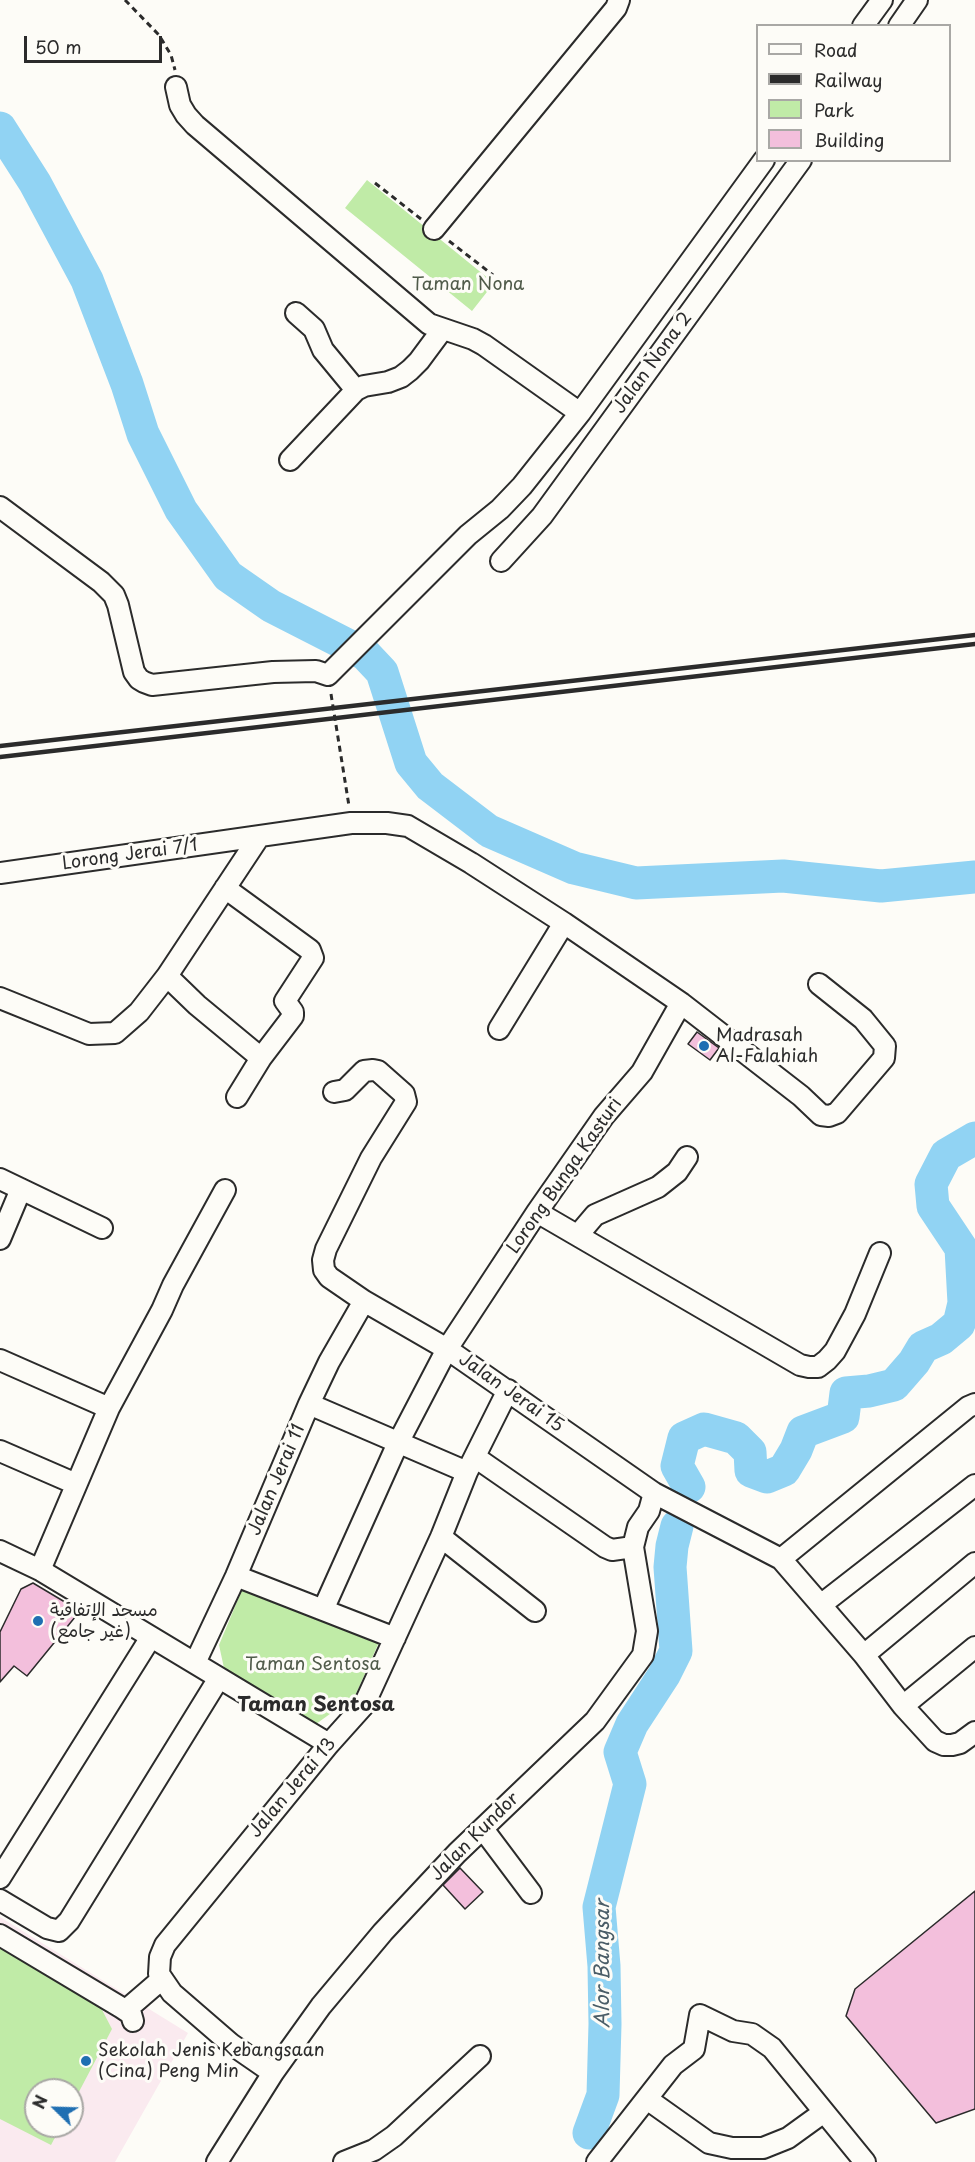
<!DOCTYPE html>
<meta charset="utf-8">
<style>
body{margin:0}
#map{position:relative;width:975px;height:2162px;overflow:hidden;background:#fdfcf7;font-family:"Playpen Sans",sans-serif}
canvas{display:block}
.legend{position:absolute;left:756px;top:24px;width:195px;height:138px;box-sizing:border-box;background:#fdfcf7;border:2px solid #a9a8a5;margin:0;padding:8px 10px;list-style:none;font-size:18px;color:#2b2b2b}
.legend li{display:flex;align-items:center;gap:12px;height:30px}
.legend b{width:30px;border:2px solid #a9a8a5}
.north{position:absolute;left:24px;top:2078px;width:60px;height:60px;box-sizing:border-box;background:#fdfcf7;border:2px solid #a9a8a5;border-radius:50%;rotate:293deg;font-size:16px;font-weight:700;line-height:24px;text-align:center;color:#2b2b2b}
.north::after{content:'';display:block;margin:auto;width:21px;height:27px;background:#1f6fb2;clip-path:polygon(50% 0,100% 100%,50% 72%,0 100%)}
.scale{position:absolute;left:24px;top:36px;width:138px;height:27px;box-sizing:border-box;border:3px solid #2b2b2b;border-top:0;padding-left:8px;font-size:18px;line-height:21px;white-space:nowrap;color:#2b2b2b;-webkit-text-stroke:4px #fdfcf7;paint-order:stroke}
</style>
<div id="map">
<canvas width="975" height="2162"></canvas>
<ul class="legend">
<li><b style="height:8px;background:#fdfcf7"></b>Road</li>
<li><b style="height:8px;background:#2b2b2b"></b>Railway</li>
<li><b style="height:16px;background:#c0eba7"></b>Park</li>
<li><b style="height:16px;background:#f3bfdc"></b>Building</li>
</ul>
<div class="north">N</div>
<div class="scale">50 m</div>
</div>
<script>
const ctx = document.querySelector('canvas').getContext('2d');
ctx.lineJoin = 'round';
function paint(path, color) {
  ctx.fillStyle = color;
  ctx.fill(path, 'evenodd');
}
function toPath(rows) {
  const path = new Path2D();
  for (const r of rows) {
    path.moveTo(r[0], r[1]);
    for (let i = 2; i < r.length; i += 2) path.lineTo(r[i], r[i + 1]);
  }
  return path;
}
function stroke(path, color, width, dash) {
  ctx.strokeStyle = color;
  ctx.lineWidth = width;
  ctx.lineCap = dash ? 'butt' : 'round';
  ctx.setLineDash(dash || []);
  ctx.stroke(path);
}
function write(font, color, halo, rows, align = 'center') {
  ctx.font = font + ' "Playpen Sans","Playpen Sans Arabic",sans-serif';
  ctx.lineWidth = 6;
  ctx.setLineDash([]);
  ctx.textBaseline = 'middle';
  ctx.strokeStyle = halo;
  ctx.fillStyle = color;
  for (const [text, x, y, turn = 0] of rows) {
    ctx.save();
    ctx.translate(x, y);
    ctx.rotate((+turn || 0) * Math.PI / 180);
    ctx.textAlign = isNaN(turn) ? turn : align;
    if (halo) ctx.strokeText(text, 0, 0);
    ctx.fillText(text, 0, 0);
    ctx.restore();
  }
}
paint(toPath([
 [0,1917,188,2033,115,2162,0,2162],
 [36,2090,72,2090,72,2126,36,2126]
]), '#faeaef');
paint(toPath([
 [367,180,494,283,472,311,345,208],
 [244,1585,380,1640,355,1696,316,1724,224,1668,219,1645],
 [0,1946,100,2006,112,2029,72,2105,72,2090,36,2090,36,2126,61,2126,51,2145,0,2119]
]), '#c0eba7');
stroke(toPath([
 [0,128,35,183,87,280,127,384,143,434,181,510,228,576,271,606,365,654,382,672,411,763,430,786,489,831,574,868,636,883,783,876,881,886,975,877],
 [689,1487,677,1466,684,1438,704,1429,736,1438,750,1452,751,1471,767,1477,784,1470,796,1450,803,1432,843,1417,846,1393,869,1391,894,1385,914,1362,923,1347,941,1339,959,1324,964,1303,961,1248,933,1206,931,1184,946,1155,975,1138],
 [589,2133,603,2095,605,2024,604,1966,599,1907,630,1784,620,1752,632,1724,664,1675,676,1651,670,1567,672,1546,677,1526]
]), '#91d3f3', 33);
const building = toPath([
 [697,1032,719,1048,710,1060,688,1044,697,1032],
 [33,1583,80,1611,27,1676,14,1666,0,1682,0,1632,21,1589,33,1583],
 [460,1868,483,1892,465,1909,443,1885,460,1868],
 [975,1891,975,2109,936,2123,846,2016,855,1989,975,1891]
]);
paint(building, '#f3bfdc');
stroke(building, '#2b2b2b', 1.5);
const minor = toPath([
 [863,26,882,0],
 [899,26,917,0],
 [176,87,180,105,186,115,195,125,429,324,473,339,484,345,580,413],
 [434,229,616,8,619,0],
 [296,313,314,329,323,350,356,390],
 [290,460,356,390,364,386,388,382,401,377,410,370,419,361,442,330],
 [0,507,101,582,114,595,118,605,134,672,139,679,144,682,152,685,273,672,316,671,328,675,468,535,500,509,522,486,580,413,764,160],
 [501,561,542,516,801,160],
 [0,873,351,823,387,823,408,826,471,863,564,923,681,1003,801,1096,821,1115,829,1116,837,1113,884,1058,885,1046,863,1019,819,984],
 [225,888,310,950,313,958,285,1001,293,1012,293,1016,261,1058,237,1097],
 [167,976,197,1005,261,1058],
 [0,998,89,1034,115,1033,139,1012,167,976,259,837],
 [499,1029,564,923],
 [334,1092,345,1090,364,1071,373,1070,378,1071,404,1094,406,1102,371,1158,326,1249,323,1260,324,1270,329,1277,364,1301,447,1349,654,1493,781,1559,864,1655,903,1706,935,1741,944,1745,952,1745,960,1743,975,1732],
 [0,1179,102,1228],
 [537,1212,800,1365,809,1367,818,1367,827,1360,835,1351,855,1314,880,1253],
 [578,1235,595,1215,658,1187,677,1172,687,1157],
 [0,1239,21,1189],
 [0,1360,109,1408],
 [309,1404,467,1472],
 [0,1451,76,1484],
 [475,1457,605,1547,612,1550,633,1547],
 [441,1537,535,1611],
 [0,1551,40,1570,329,1744],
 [781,1559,968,1407,975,1404],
 [40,1570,109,1408,162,1310,173,1285,225,1190],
 [236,1576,395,1638],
 [822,1604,975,1485],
 [323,1610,398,1443,447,1349,537,1212,604,1116,642,1072,681,1003],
 [864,1655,975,1563],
 [195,1663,236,1576,309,1404,329,1362,364,1301],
 [903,1706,975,1647],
 [483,1829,531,1893],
 [0,1878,151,1637],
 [0,1900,47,1928,59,1931,69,1921,219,1678],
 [0,1935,122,2008,131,2014,133,2021],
 [126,2010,162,1979],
 [273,2073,231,2044,172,1993,159,1974,160,1957,165,1945,329,1744,364,1705,441,1537,467,1472,508,1390],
 [647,2099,709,2143,732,2148,763,2148,788,2138,824,2112],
 [217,2162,273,2073,321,2006,383,1932,457,1853,595,1721,643,1655,647,1631,633,1547,638,1527,649,1511,654,1493],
 [344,2162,374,2150,394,2136,480,2056],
 [597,2162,673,2065,694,2049,700,2015,733,2031,752,2034,772,2048,865,2162]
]);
stroke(minor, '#2b2b2b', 24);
stroke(toPath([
 [125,0,159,35,171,55,175,70],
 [375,183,421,219],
 [449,241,493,275],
 [331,694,349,806]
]), '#2b2b2b', 3, [6, 4.5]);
stroke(minor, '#fdfcf7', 20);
stroke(toPath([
 [0,746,975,635],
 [0,757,975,644]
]), '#2b2b2b', 4.5);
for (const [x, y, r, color] of [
 [704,1046,6,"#1f6fb2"],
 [38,1621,6,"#1f6fb2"],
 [86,2061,6,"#1f6fb2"]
]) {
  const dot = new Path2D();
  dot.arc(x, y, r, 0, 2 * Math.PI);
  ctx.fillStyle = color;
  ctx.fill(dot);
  stroke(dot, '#fdfcf7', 2);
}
write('18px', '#505b4a', '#fdfcf7', [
 ["Taman Nona",468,285],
 ["Taman Sentosa",313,1665]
]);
write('18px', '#2b2b2b', '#fdfcf7', [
 ["Jalan Nona 2",653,363,-54],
 ["Lorong Jerai 7/1",130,855,-8],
 ["Lorong Bunga Kasturi",565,1176,-55],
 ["Jalan Jerai 15",511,1393,35],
 ["Jalan Jerai 11",277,1480,-67],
 ["Jalan Jerai 13",293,1788,-50],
 ["Jalan Kundor",475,1837,-45]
]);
write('18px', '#2b2b2b', '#fdfcf7', [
 ["Madrasah",716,1036],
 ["Al-Falahiah",716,1057],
 ["مسجد الإتفاقية",50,1611],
 ["(غير جامع)",50,1632],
 ["Sekolah Jenis Kebangsaan",98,2051],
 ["(Cina) Peng Min",98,2072]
], 'left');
write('bold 20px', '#2b2b2b', '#fdfcf7', [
 ["Taman Sentosa",316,1705]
]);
write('italic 20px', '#4a5d67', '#fdfcf7', [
 ["Alor Bangsar",603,1964,-90]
]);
</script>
